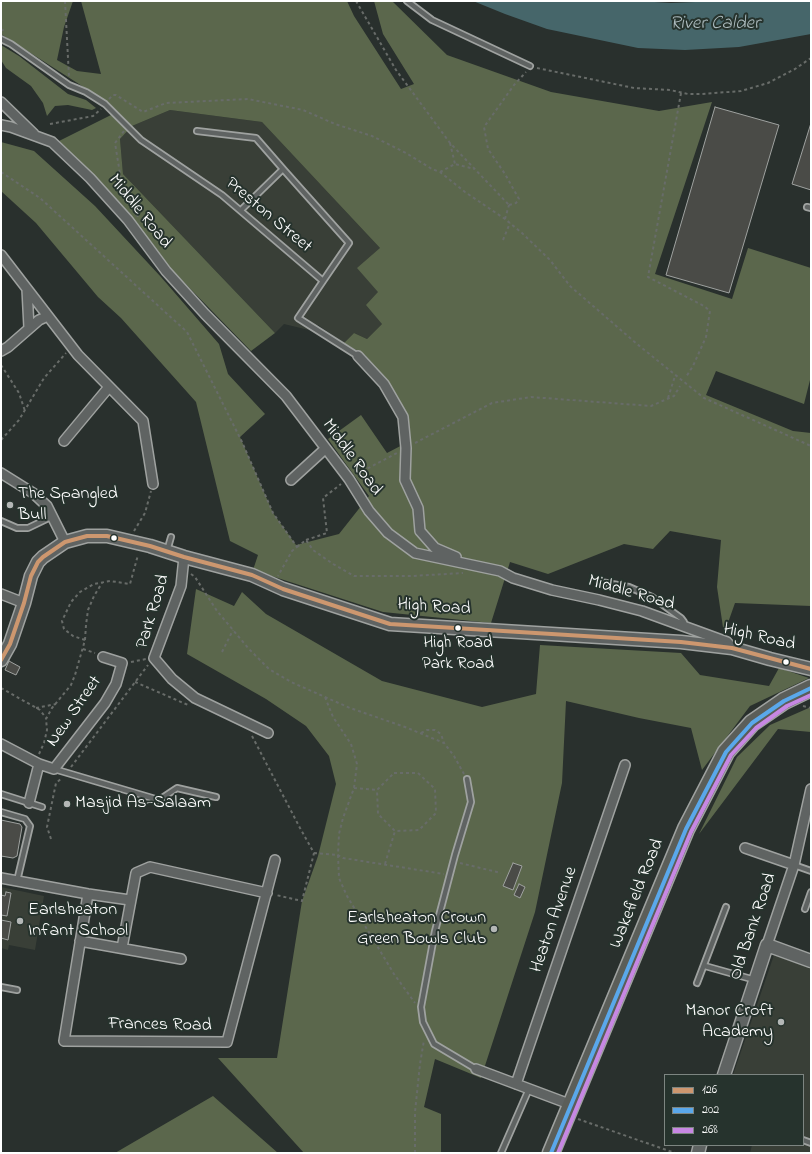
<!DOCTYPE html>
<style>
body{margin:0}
#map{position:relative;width:812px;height:1154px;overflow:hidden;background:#29302d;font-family:"Indie Flower",sans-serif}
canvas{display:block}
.frame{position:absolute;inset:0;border:2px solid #fff;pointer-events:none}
.legend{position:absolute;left:664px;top:1074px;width:140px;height:72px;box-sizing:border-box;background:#26332d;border:1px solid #7d8581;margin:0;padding:5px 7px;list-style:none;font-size:12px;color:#fff}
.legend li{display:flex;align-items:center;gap:8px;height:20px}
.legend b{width:20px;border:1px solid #7d8581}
</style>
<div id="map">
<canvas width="812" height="1154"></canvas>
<div class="frame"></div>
<ul class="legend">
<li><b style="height:5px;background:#cd976f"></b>126</li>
<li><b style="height:5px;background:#5aa8eb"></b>202</li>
<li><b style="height:5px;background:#c787e3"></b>268</li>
</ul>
</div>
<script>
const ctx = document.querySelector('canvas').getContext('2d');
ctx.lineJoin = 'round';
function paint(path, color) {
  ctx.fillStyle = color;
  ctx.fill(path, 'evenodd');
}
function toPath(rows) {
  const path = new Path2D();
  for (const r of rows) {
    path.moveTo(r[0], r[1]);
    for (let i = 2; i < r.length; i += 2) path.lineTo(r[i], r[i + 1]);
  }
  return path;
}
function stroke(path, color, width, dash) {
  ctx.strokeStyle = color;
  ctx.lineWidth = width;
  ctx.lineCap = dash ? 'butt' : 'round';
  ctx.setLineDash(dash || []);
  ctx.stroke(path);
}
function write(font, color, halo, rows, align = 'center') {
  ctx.font = font + ' "Indie Flower",sans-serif';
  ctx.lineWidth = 4;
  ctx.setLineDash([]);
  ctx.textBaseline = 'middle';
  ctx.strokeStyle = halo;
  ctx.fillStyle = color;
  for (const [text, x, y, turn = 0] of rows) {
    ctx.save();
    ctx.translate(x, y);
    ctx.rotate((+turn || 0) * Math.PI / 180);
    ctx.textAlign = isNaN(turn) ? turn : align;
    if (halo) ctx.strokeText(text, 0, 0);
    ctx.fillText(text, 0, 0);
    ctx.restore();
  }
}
paint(toPath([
 [170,110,262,122,380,248,378,292,382,324,367,339,354,333,344,343,318,325,313,331,284,324,275,333,123,174,120,139,132,126],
 [1,887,44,896,35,950,9,945,8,950,1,948],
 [774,955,811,968,811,1153,750,1153,752,1145,803,1145,803,1075,733,1075]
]), '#393f37');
paint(toPath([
 [1,1,73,1,64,27,57,60,77,71,101,74,81,1,347,1,354,16,401,89,414,84,383,34,374,1,392,1,447,55,551,92,659,111,712,102,655,274,732,299,748,248,811,268,811,376,804,404,716,371,706,395,793,431,811,433,811,606,735,603,724,634,717,587,721,540,670,531,653,549,624,544,548,574,510,562,491,623,383,612,253,570,258,555,230,541,196,402,121,318,98,297,36,223,1,191,1,142,34,151,95,206,161,277,219,344,228,374,265,414,240,437,273,513,296,545,339,534,369,496,328,439,361,415,387,453,410,441,407,416,386,380,365,355,344,343,354,333,367,339,382,324,366,305,378,292,357,268,380,248,262,122,170,110,132,126,120,139,123,174,275,333,251,351,172,270,134,220,95,176,59,141,113,114,110,104,1,34],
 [1,45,19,56,68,94,86,100,96,108,92,110,68,105,55,106,47,116,43,103,31,86,6,68,1,60],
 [196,589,234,606,242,592,266,614,382,681,482,707,536,694,540,645,681,653,700,675,769,686,779,668,809,678,750,706,702,770,691,728,639,718,566,701,562,783,535,912,481,1078,435,1059,424,1107,441,1114,441,1153,304,1153,218,1058,277,1058,302,901,318,856,336,784,329,756,306,726,266,699,187,654],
 [811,707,811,732,778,729,699,834,737,757,770,725],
 [213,1096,278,1153,115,1153]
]), '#5b674c');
paint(toPath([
 [473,1,638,1,671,3,719,1,811,1,811,34,739,47,685,50,638,48,547,29,505,14]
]), '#46666a');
const building = toPath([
 [715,107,779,125,729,293,666,275,715,107],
 [811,123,811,190,792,184,811,123],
 [9,661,20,667,16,675,5,670,9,661],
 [1,820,20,824,22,827,17,856,13,858,1,856,1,820],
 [513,863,522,866,513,890,503,886,513,863],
 [519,884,525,887,520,898,514,895,519,884],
 [6,892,11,893,7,916,1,915,1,895,5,896,6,892],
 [1,920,11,922,8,940,1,938,1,920]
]);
paint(building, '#4a4b47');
stroke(building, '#9fa2a0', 1);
const service = toPath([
 [407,1,432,20,530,66],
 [1,39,11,44,69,85,86,92,105,104,141,140,222,195,323,281,298,318,358,356],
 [197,131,256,138,283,169,241,210],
 [283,169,349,243,323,281],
 [807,207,811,208],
 [1,521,17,528,28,528,53,516],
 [167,551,171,537],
 [601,582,629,587,652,597,681,618,684,622,684,627],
 [54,769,159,800,177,788,216,797],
 [467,779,471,802,455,855,435,931,421,1007,423,1022,434,1044,476,1069],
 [1,794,42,807],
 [1,812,25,819,30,826,17,881],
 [794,865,811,871],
 [805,909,811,892],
 [705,966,755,980],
 [697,983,726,907],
 [1,987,17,990],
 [803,1140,811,1143],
 [501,1153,529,1089]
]);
const minor = toPath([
 [1,102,34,134],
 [1,125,11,127,52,142,90,178,128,220,166,271,205,314,286,396,349,479,369,511,388,533,415,553,500,571,513,578,552,590,599,600,642,611,727,642,732,648],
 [1,255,78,355,143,421,153,484],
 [27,289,29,328],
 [1,351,8,347,39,320,48,316],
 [358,356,384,384,403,417,406,448,405,480,418,508,420,531,435,548,456,557],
 [64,441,109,387],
 [1,473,33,493,47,506,65,542],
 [291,480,325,449],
 [184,557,181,586,154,658,172,679,195,698,268,733],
 [1,594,24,603],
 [1,744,39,764,54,769,105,703,116,684,122,663,103,657],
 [29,803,39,764],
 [745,848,794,865],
 [1,878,88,894,130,900],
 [88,894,64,1041,227,1042,275,860],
 [80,941,181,959],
 [767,945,794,865,811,789],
 [122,948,136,873,150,867,267,893],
 [476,1069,572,1105],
 [516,1084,625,765]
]);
const tertiary = toPath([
 [1,660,10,644,24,603,31,576,38,562,43,557,65,542,87,536,107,536,150,546,184,557,252,575,283,589,390,624,681,642,732,648,770,659,811,669],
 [724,1075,767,945,811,961],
 [698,1153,700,1145]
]);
const trunk = toPath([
 [551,1153,686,829,726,752,752,723,784,701,811,688]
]);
stroke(service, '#9fa2a0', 8);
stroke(minor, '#9fa2a0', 12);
stroke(tertiary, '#9fa2a0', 15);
stroke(trunk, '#9fa2a0', 19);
stroke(toPath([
 [65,1,69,77],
 [356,1,396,70,450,143,509,205],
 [1,31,6,28],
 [537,68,634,88,670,90,688,94,702,94,741,91,768,83,795,69,811,58],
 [681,93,648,277,704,306,710,311,706,337,693,366,686,377],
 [109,99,113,95,116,95,143,112,166,103,248,99,303,110,335,124,372,136,406,153,432,169,440,172,465,192,505,219,522,233,550,260,570,286,637,344,704,398,811,446],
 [50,124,93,116,101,109],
 [124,131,115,143,121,180,138,217],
 [450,143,455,164],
 [1,172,40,198,187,332,242,442,273,513,297,547,292,551,278,576],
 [440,172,455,164,474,169],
 [509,205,516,203,519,199,505,174,488,149,484,127,514,85,526,72],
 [505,219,509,205],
 [503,240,510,223],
 [1,365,19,393,25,411],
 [668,398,675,376],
 [1,440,19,420,44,378,66,353],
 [415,443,492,403,531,397,651,406,674,396,680,386],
 [357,474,397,453],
 [134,531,145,513,151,491],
 [306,540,327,533,323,498,341,484],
 [297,547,306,540,313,550,333,564,354,576,412,576,463,573],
 [191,574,195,577,217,611,249,649,269,669,291,682,350,708,405,727,444,743,454,756,464,774],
 [85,640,73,636,64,629,62,621,71,602,80,592,94,584,110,581,130,584,138,555],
 [83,649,95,653],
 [222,652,233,630],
 [131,662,146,659],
 [135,682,188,705],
 [1,688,40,710,46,718],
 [325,697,333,717,351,744,357,764,354,788,343,818,339,834,338,855,343,858,444,874],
 [803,706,811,708],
 [36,708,56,704],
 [421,733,427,730,435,730,441,734,444,743],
 [252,736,300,828,314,853,302,901,276,895],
 [39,754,44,743,47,730,46,719,52,708,71,685,75,675,85,640,86,625,88,610,94,596,102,583],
 [71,767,148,665],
 [394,773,418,773,435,789,436,813,419,830,395,831,378,814,377,790,394,773],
 [354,788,377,790],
 [51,839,47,827,56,783,62,778],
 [314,853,338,855,339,878,347,896,394,974,415,1003],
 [460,863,501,873],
 [385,864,395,831],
 [578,1119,675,1153],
 [415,1153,415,1112,420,1064,424,1040]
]), '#686c69', 2, [3, 3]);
stroke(service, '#5f6362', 4.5);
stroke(minor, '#5f6362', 9);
stroke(tertiary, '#5f6362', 12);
stroke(trunk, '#5b5e59', 16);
stroke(toPath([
 [1,660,10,644,24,603,31,576,38,562,43,557,65,542,87,536,107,536,150,546,184,557,252,575,283,589,390,624,681,642,732,648,811,669]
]), '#cd976f', 4);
stroke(toPath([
 [551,1153,686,829,726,752,752,723,784,701,811,688]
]), '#5aa8eb', 4);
stroke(toPath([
 [558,1153,691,832,731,755,756,728,787,706,811,695]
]), '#c787e3', 4);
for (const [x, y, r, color] of [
 [10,505,4,"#b4b7b6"],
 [114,538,3.5,"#fff"],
 [458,628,3.5,"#fff"],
 [786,662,3.5,"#fff"],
 [67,804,4,"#b4b7b6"],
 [20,921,4,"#b4b7b6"],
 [494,929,4,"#b4b7b6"],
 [781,1022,4,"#b4b7b6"]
]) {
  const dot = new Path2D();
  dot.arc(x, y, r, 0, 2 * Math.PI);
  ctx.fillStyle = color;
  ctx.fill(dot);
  stroke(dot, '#26332d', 1.5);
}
write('17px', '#fff', '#26332d', [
 ["High Road",458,644],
 ["Park Road",458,665]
]);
write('18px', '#fff', '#26332d', [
 ["Middle Road",139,212,51],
 ["Preston Street",268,216,40],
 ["Middle Road",351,458,54],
 ["Middle Road",631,594,16],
 ["High Road",434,608,4],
 ["Park Road",154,612,-73],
 ["High Road",759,638,13],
 ["New Street",75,712,-55],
 ["Wakefield Road",638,894,-68],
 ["Heaton Avenue",555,920,-71],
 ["Old Bank Road",754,927,-71],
 ["Frances Road",160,1026,1]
]);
write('18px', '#fff', '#26332d', [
 ["The Spangled",18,495],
 ["Bull",18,516],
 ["Masjid As-Salaam",75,804],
 ["Earlsheaton",28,911],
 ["Infant School",28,932],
 ["Earlsheaton Crown",486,919,"right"],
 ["Green Bowls Club",486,940,"right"],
 ["Manor Croft",773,1012,"right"],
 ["Academy",773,1033,"right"]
], 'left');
write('italic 19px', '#adbcbf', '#26332d', [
 ["River Calder",715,25]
]);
</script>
